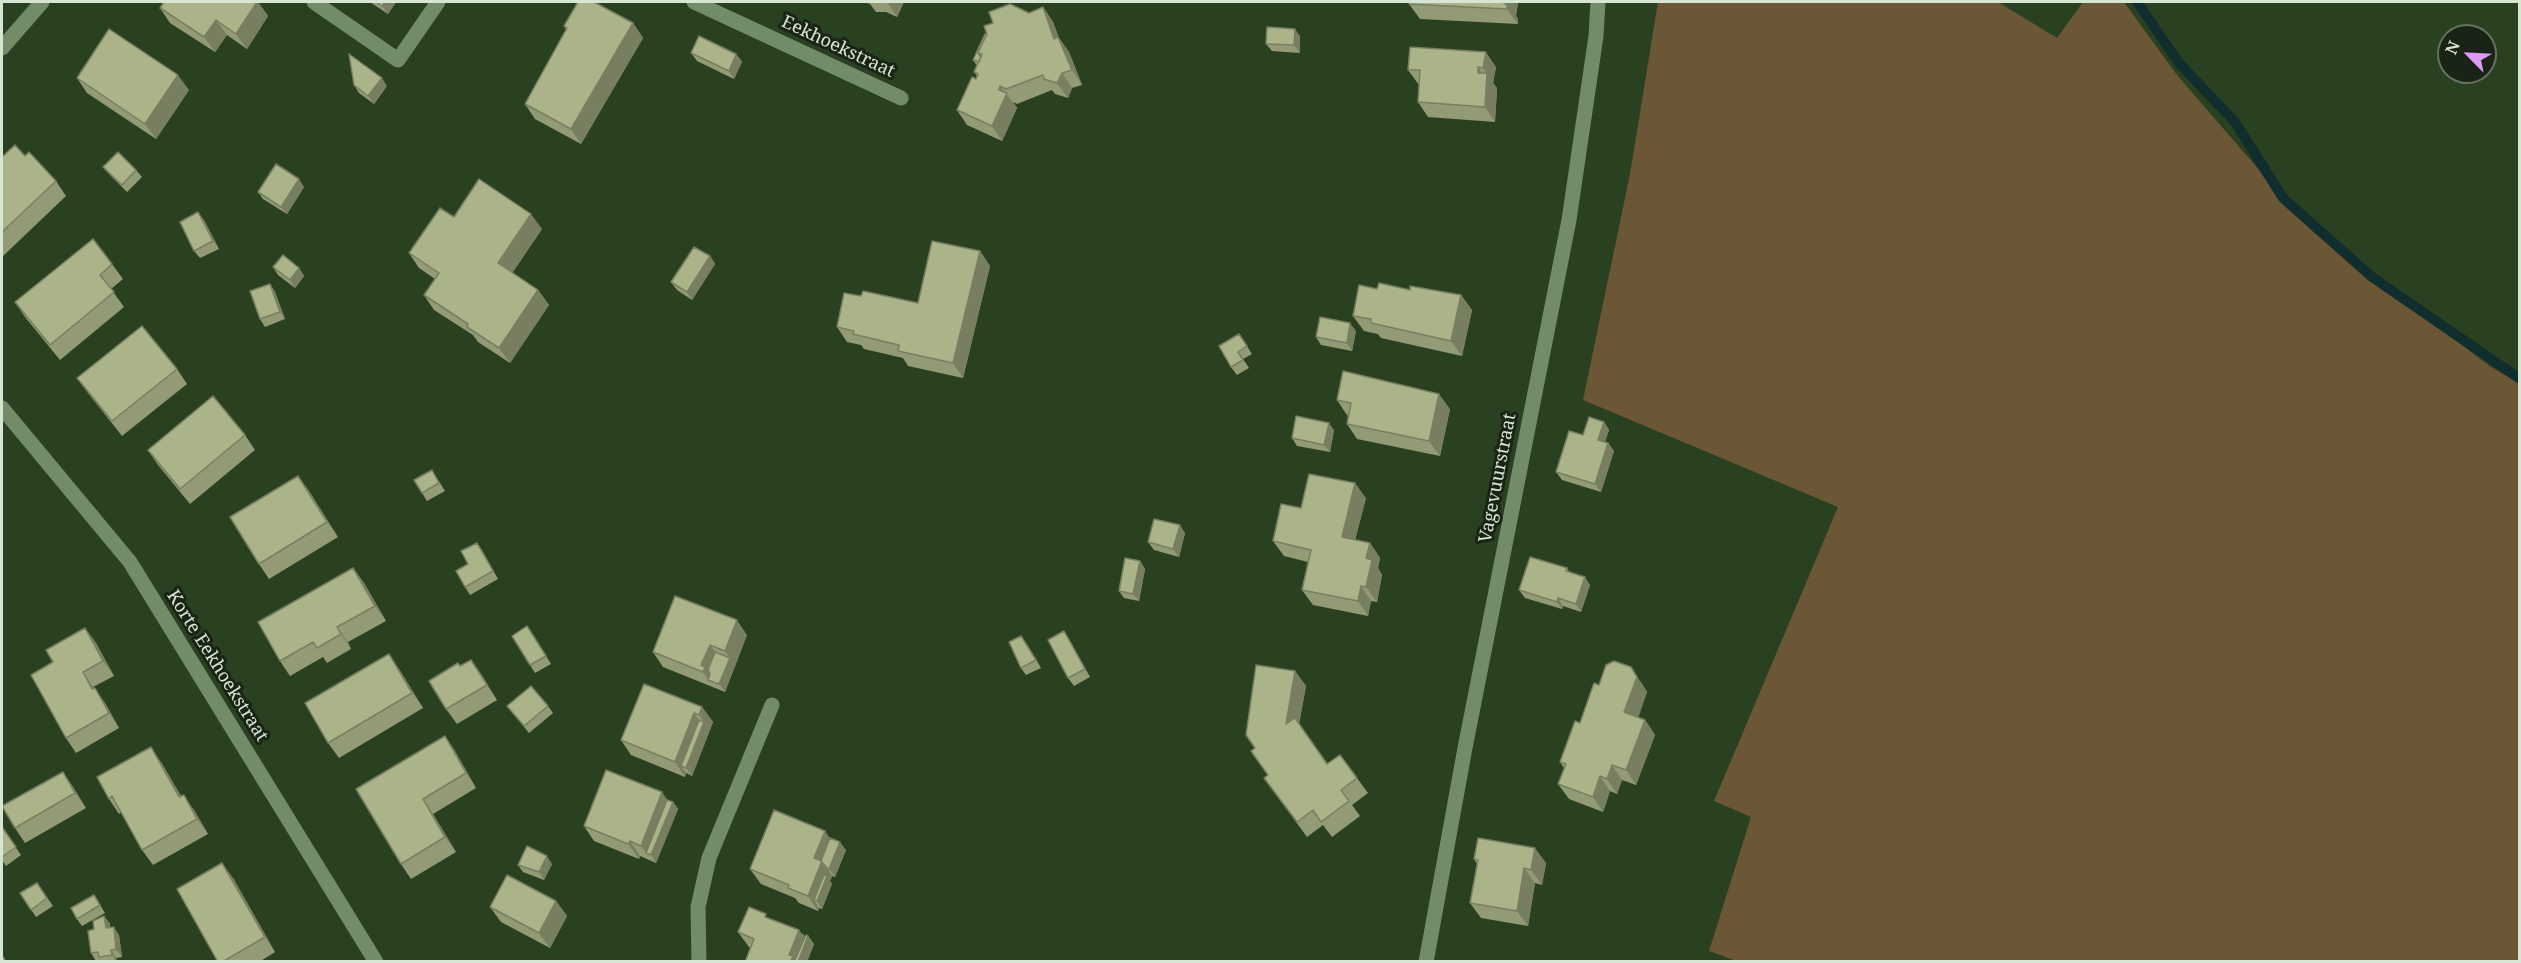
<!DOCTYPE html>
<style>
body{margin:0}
#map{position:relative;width:2521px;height:963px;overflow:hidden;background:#2a4121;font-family:"Noto Serif",serif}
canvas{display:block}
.frame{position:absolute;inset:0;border:3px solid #d7e6d2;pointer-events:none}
.north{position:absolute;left:2437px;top:24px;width:60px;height:60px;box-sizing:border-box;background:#1a2416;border:2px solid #667261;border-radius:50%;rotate:294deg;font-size:16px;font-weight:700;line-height:24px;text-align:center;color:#d7e6d2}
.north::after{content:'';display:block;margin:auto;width:21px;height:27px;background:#dd99f4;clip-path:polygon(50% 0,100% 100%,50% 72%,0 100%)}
</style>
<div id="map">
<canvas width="2521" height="963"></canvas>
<div class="frame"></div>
<div class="north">N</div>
</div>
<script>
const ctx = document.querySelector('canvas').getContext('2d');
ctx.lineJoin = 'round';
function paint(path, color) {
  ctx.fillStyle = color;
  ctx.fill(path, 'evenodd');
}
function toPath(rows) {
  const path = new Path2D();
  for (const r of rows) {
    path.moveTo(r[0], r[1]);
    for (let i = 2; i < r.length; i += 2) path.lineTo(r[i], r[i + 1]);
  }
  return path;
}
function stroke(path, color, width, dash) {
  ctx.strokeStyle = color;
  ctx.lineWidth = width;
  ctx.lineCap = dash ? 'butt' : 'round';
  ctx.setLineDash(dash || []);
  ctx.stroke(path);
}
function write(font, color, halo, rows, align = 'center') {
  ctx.font = font + ' "Noto Serif",serif';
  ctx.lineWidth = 6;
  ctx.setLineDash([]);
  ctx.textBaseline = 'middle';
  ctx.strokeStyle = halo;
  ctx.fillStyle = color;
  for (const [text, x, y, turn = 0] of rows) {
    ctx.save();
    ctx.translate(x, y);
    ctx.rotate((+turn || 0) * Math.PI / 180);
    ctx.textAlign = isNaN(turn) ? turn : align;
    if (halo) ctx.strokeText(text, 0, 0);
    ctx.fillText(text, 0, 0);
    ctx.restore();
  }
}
paint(toPath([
 [1658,2,1998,2,2057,38,2083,2,2124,2,2177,75,2312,231,2491,367,2519,383,2519,961,1739,962,1709,951,1751,817,1714,801,1838,507,1583,400,1630,174]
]), '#6b5635');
stroke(toPath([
 [2137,2,2179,63,2235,122,2283,198,2372,277,2520,379]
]), '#102e2e', 10);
stroke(toPath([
 [2,3,2,2]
]), '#708469', 4, [1.5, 4.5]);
stroke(toPath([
 [314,2,398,60,438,2],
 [694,2,901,98],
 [2,48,42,2],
 [2,408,130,562,376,962],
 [699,962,698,907,709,858,772,705],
 [1426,962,1465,748,1569,220,1596,36,1598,2]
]), '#728c69', 15);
paint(toPath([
 [164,2,258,2,268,16,247,49,227,35,215,52,170,23,160,8],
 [370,2,396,2,388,14],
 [864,2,904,2,897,17,886,12,876,12,870,4],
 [1409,2,1518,2,1516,16,1518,19,1518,24,1420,19,1409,4],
 [1043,7,1053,22,1059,38,1069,52,1082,85,1072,88,1068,98,1055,94,1052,90,1017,104,1013,102,1017,108,1002,141,967,125,957,110,977,76,974,72,977,66,973,60,987,34],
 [633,23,643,38,581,144,535,119,525,104,566,30,564,26],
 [1300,36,1300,53,1272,51,1266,44],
 [691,53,736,54,742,62,734,79,697,61],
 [1496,67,1493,83,1497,88,1495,122,1428,117,1418,102,1419,85,1408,70],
 [77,78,189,90,156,139,87,93],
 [354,85,387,86,374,104,359,93],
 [2,157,56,181,66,196,2,257],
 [103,167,136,170,142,177,127,192,109,174],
 [304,187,287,214,263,199,258,192],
 [454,217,542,229,512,273,538,290,549,305,510,363,478,342,473,335,434,310,424,295,435,279,419,268,409,253],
 [204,220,219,249,200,258,194,251],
 [980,251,990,266,963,378,908,366,903,358,864,349,861,345,847,342,837,327,861,296,918,303],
 [710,256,715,264,692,300,677,290,671,282],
 [112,264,123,279,111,289,124,307,60,360,25,317,15,302],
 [273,267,299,268,304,276,295,288,278,275],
 [270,284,275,292,285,319,265,327,260,319],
 [1377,289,1410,290,1461,295,1472,310,1462,356,1381,338,1378,334,1364,331,1353,316],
 [1356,331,1352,351,1321,345,1316,337],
 [1239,334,1252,354,1243,359,1249,368,1237,375,1231,367],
 [177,369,187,384,122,436,88,393,77,378],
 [1337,400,1450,409,1440,456,1357,439,1347,424,1348,416,1347,415],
 [1604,422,1609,430,1605,442,1608,443,1614,451,1601,492,1562,480,1556,472,1583,435],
 [1334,430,1330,452,1297,446,1292,438],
 [245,435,255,450,190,504,158,465,148,450],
 [298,476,309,491,338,537,269,579,259,564],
 [437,478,445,491,427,501,422,493],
 [1366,498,1355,540,1370,543,1380,558,1378,568,1382,575,1377,602,1371,601,1368,616,1313,605,1302,590,1308,562,1284,556,1273,541,1301,508],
 [1185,533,1179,557,1154,550,1148,542],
 [482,550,498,579,470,595,465,587,468,564],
 [1140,561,1145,569,1139,601,1124,598,1119,591],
 [353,568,364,583,386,621,348,642,351,649,327,663,323,657,290,676,280,661],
 [1567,568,1570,573,1590,585,1581,612,1563,606,1562,609,1525,598,1519,590],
 [85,628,96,643,114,676,93,687,105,703,119,728,76,753,66,738,53,662],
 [1064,631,1069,639,1090,677,1074,686,1068,678],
 [533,634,551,664,535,673,530,665],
 [747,635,725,692,663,667,653,652],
 [1027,644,1041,668,1026,675,1021,668],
 [471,660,497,700,457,724,446,709,461,666],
 [399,669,423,708,339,758,328,743],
 [1295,671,1306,686,1299,724,1328,764,1340,755,1368,793,1352,805,1360,816,1332,837,1323,825,1307,837,1264,778,1268,776,1255,748],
 [1641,682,1647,692,1638,717,1645,720,1655,735,1636,785,1622,780,1617,794,1610,791,1603,812,1569,799,1558,784,1564,768,1560,762,1599,685],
 [507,706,548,706,553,713,529,733],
 [702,707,713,722,692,776,686,773,685,777,631,755,621,740],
 [445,736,455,751,476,788,433,814,456,852,411,879,401,864],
 [161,762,181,796,194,810,208,834,153,865,142,850,121,812,119,814,109,799],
 [63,772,73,787,86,808,25,843,15,828],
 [667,800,673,802,678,809,656,863,640,856,639,859,594,841,584,826],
 [2,827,21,855,6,866,2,860],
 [830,838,846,850,835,877,832,876,830,881,832,884,822,909,819,908,818,911,799,903,795,898,761,884,750,869],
 [1474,859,1546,863,1542,885,1535,883,1528,926,1481,918,1470,903,1477,864],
 [552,864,544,880,523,872,518,865],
 [233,878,275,952,259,962,218,962],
 [37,883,53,906,36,917,20,893],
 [94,895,105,913,82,926,77,919],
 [556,901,567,916,550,948,501,922,490,907],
 [104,916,110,924,110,927,119,935,122,957,116,958,117,962,102,962,101,960,96,961,91,953,94,929],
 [770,919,803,934,805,937,808,936,814,944,807,962,745,962,750,948,749,947,738,932]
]), '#939b76');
paint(toPath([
 [257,2,258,2,268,16,247,49,236,34],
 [385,2,396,2,388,14,382,6],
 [887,2,904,2,897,17],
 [1505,2,1518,2,1516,16,1518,19,1518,24,1507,9,1505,4],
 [1043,7,1053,22,1059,38,1069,52,1082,85,1072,70,1054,39],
 [216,20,227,35,215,52,204,37],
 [633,23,643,38,581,144,571,129],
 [1295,29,1300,36,1300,53,1294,45],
 [1486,52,1496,67,1493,83,1497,88,1495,122,1485,107,1478,73,1478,67,1486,79,1487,74,1483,68],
 [736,54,742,62,734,79,729,71],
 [1062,73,1072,88,1068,98,1057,83],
 [178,75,189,90,156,139,145,124],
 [382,78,387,86,374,104,368,96],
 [1000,86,1017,108,1002,141,992,126,999,90],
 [299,179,304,187,287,214,281,207],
 [198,212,204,220,219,249,213,241],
 [531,214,542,229,509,278,498,263],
 [980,251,990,266,963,378,953,363],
 [710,256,715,264,692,300,687,292],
 [299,268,304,276,295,288,290,280],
 [270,284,275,292,285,319,280,312],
 [538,290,549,305,510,363,499,348],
 [1461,295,1472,310,1462,356,1451,341],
 [1350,323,1356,331,1352,351,1347,343],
 [1439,394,1450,409,1440,456,1429,441],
 [1604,422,1609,430,1603,448,1598,440],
 [1329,423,1334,430,1330,452,1324,445],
 [1608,443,1614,451,1601,492,1595,484],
 [298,476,309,491,338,537,327,522],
 [1355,483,1366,498,1352,552,1342,537],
 [1180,525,1185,533,1179,557,1173,549],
 [477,543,482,550,498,579,493,571],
 [1370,543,1380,558,1378,568,1382,575,1377,602,1366,587,1366,558],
 [1140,561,1145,569,1139,601,1133,594],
 [353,568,364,583,386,621,375,606],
 [1585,577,1590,585,1581,612,1576,604],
 [1361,586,1371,601,1368,616,1358,601],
 [1558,598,1563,606,1562,609,1557,602],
 [737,620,747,635,725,692,719,684,730,658,725,651],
 [337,627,348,642,351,649,341,634],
 [85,628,96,643,114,676,103,661],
 [1064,631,1069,639,1090,677,1085,669],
 [710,645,721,660,708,680,703,672,701,665],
 [389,654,399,669,423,708,412,693],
 [471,660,482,675,497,700,487,685],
 [1631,667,1647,692,1635,727,1624,712],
 [1295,671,1306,686,1299,724,1286,724],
 [83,672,93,687,102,704,92,689],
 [95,688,105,703,119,728,109,713],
 [702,707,713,722,710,730,699,715],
 [694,713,703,726,704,722,710,730,692,776,686,768,681,766,686,773,685,777,675,762],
 [1645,720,1655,735,1636,785,1626,770],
 [445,736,455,751,476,788,466,773],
 [151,747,161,762,190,812,179,797],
 [1612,765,1622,780,1617,794,1607,779],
 [63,772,73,787,86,808,75,793],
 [1600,776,1610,791,1603,812,1593,797],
 [662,792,671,805,673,802,678,809,656,863,651,855,646,853,641,846],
 [184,795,194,810,208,834,197,819],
 [423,799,433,814,456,852,445,837],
 [825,831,835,846,827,868,832,876,830,881,832,884,822,909,817,901,814,900,819,908,818,911,808,896,814,858],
 [630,841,640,856,639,859,628,844],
 [840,842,846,850,835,877,829,869],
 [1535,848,1546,863,1542,885,1531,870],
 [547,856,552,864,544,880,539,872],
 [222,863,233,878,275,952,265,937],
 [1524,868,1535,883,1528,926,1517,911],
 [556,901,567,916,550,948,539,933],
 [104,916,110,924,111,936,106,928],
 [114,927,119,935,122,957,116,949],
 [799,930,807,940,808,936,814,944,807,962,790,962,789,955],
 [111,950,116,958,117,962,112,955]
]), '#787e60');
const building = toPath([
 [164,2,257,2,236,34,216,20,204,37,160,8,164,2],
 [376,2,385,2,382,6,376,2],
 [578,2,594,2,633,23,571,129,525,104,567,28,564,26,578,2],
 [1409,2,1505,2,1505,4,1507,4,1507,9,1409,4,1409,2],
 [1010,4,1029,13,1043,7,1054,39,1058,37,1072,70,1062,73,1057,83,1044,79,1043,75,1006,89,1000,86,999,90,1007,93,992,126,957,110,972,77,976,79,978,74,974,72,982,54,978,53,987,34,984,26,993,23,989,12,1010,4],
 [1267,27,1295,29,1294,45,1266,44,1267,27],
 [109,29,178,75,145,124,77,78,109,29],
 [985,34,987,34,978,53,981,57,979,62,973,60,985,34],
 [699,36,736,54,729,71,691,53,699,36],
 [1410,47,1486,52,1483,68,1478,67,1478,73,1487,73,1485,107,1418,102,1420,70,1408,70,1410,47],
 [349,54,382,78,368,96,354,85,349,54],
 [15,145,25,156,29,152,56,181,2,232,2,157,15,145],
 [118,152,136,170,122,185,103,167,118,152],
 [276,164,299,179,281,207,258,192,276,164],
 [479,179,531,214,498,263,538,290,499,348,467,327,468,324,424,295,439,273,409,253,440,208,454,217,479,179],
 [198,212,213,241,194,251,180,222,198,212],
 [93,239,112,264,100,275,114,292,50,345,15,302,93,239],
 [932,241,980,251,953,363,898,351,899,345,853,334,854,331,837,327,844,293,861,296,863,291,918,303,932,241],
 [694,247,710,256,687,292,671,282,694,247],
 [283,255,299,268,290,280,273,267,283,255],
 [1379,283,1410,290,1410,286,1461,295,1451,341,1371,323,1371,319,1353,316,1359,285,1377,289,1379,283],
 [270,284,280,312,260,319,250,291,270,284],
 [1320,317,1350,323,1347,343,1316,337,1320,317],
 [142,326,177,369,112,421,77,378,142,326],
 [1239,334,1247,346,1238,352,1243,360,1231,367,1219,346,1239,334],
 [1343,371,1439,394,1429,441,1347,424,1351,403,1337,400,1343,371],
 [213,396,245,435,180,489,148,450,213,396],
 [1296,416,1329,423,1324,445,1292,438,1296,416],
 [1589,417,1604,422,1598,440,1608,443,1595,484,1556,472,1569,431,1583,435,1589,417],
 [432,470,439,483,422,493,414,480,432,470],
 [1309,474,1355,483,1342,537,1370,543,1366,558,1372,560,1366,587,1361,586,1358,601,1302,590,1311,550,1273,541,1281,504,1301,508,1309,474],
 [298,476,327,522,259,564,230,517,298,476],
 [1154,519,1180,525,1173,549,1148,542,1154,519],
 [477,543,493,571,465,587,456,571,468,564,461,551,477,543],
 [1530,557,1567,568,1566,571,1585,577,1576,604,1558,598,1557,602,1519,590,1530,557],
 [1125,558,1140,561,1133,594,1119,591,1125,558],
 [353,568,375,606,337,627,341,634,317,648,313,642,280,661,258,622,353,568],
 [675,596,737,620,725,651,710,645,701,665,705,667,703,672,653,652,675,596],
 [527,626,546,656,530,665,512,636,527,626],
 [85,628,103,661,83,672,92,689,95,688,109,713,66,738,31,675,53,662,46,650,85,628],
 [1064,631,1085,669,1068,678,1048,640,1064,631],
 [1021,636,1036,660,1021,668,1009,642,1021,636],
 [715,652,730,658,719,684,708,680,710,674,708,670,715,652],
 [389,654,412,693,328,743,305,703,389,654],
 [471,660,487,685,446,709,429,681,458,663,460,666,471,660],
 [1614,661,1631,667,1637,677,1624,712,1645,720,1626,770,1612,765,1607,779,1600,776,1593,797,1558,784,1566,764,1560,762,1575,721,1580,723,1594,683,1599,685,1606,665,1614,661],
 [1256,665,1295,671,1286,724,1295,718,1327,764,1340,755,1357,778,1341,790,1349,801,1321,822,1313,810,1297,822,1264,778,1268,775,1251,751,1255,748,1246,735,1256,665],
 [644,684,702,707,699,715,694,713,675,762,621,740,644,684],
 [531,686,548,706,524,726,507,706,531,686],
 [699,720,704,722,686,768,681,766,699,720],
 [445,736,466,773,423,799,445,837,401,864,356,789,445,736],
 [151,747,179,797,184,795,197,819,142,850,112,796,109,799,97,777,151,747],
 [606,770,662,792,641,846,630,841,628,844,584,826,606,770],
 [63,772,75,793,15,828,2,806,63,772],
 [667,800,673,802,651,855,646,853,667,800],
 [774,810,825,831,814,858,822,861,808,896,788,888,789,885,750,869,774,810],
 [2,827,16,847,2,857,2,827],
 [830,838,840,842,829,869,827,868,821,861,830,838],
 [1478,838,1535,848,1531,870,1524,868,1517,911,1470,903,1478,860,1474,859,1478,838],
 [527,846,547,856,539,872,518,865,527,846],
 [222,863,265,937,222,962,218,962,177,889,222,863],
 [507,875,556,901,539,933,490,907,507,875],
 [824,875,827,876,817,901,814,900,824,875],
 [37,883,47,898,31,910,20,893,37,883],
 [94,895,100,905,77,919,71,908,94,895],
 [749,907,766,914,765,917,799,930,789,955,793,956,790,962,745,962,754,939,738,932,749,907],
 [104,916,106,928,114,927,116,949,111,950,112,955,99,957,98,952,91,953,88,931,94,929,93,921,104,916],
 [806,935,808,936,798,962,796,962,795,960,806,935],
 [2,955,6,962,2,962,2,955]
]);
paint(building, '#abb489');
stroke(building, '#787e60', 1.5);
write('18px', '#d7e6d2', '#1a2416', [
 ["Eekhoekstraat",838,47,25],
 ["Vagevuurstraat",1498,478,-79],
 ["Korte Eekhoekstraat",217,666,58]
]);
</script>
